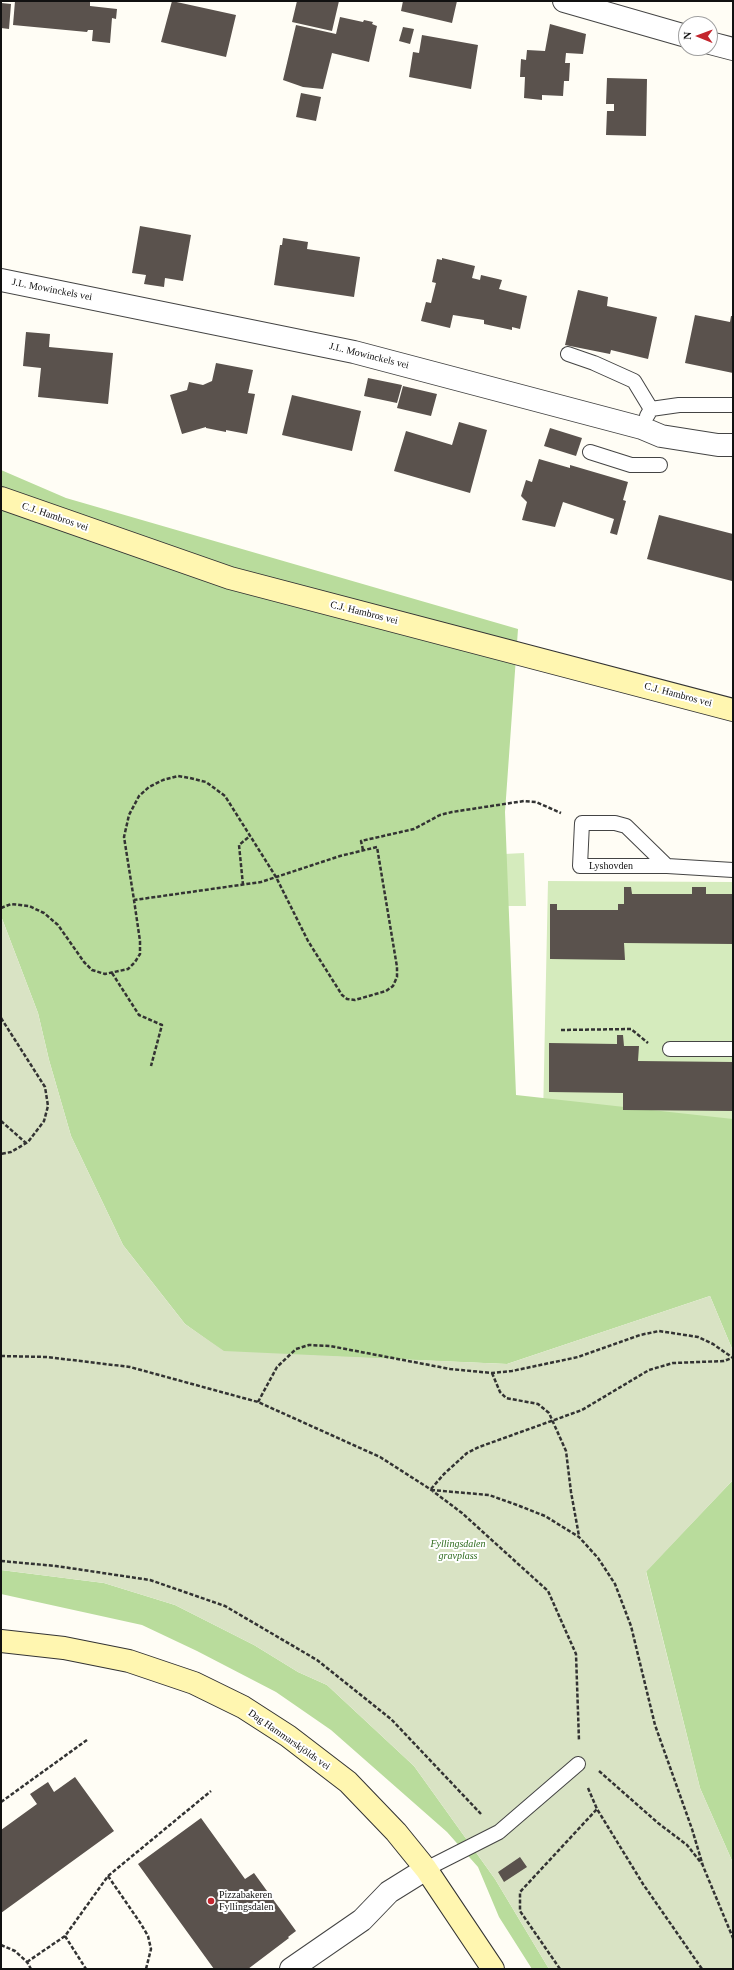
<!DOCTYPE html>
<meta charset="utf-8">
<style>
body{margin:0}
#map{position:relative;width:734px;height:1970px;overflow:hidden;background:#fffdf5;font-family:"Times New Roman",serif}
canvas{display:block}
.frame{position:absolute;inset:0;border:2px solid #111;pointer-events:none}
.north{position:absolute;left:678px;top:16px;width:40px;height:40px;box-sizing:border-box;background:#fff;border:1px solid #a0a0a0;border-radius:50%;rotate:271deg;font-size:11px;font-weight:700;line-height:16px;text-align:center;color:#111}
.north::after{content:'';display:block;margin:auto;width:14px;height:18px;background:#c4262e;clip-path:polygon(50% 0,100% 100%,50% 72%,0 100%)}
</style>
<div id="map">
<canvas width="734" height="1970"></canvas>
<div class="frame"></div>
<div class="north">N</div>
</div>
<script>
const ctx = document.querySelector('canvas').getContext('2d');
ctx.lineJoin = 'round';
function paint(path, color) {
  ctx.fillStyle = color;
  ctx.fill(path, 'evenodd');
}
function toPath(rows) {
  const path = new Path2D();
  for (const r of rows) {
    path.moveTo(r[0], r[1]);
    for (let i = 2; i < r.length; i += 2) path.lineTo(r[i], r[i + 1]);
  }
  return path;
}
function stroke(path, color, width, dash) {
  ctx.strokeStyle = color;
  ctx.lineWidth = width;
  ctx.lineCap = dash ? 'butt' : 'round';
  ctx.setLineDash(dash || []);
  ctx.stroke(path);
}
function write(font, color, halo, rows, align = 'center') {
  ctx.font = font + ' "Times New Roman",serif';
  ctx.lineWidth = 4;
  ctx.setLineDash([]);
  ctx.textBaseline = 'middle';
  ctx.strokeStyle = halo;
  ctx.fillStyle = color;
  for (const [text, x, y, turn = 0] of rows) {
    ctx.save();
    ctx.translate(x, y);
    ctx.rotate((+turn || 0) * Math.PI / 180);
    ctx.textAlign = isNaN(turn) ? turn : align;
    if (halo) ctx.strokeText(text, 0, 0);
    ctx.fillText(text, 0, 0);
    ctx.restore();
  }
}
paint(toPath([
 [524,853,526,906,477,906,484,855],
 [548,881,733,882,733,1132,543,1117]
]), '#d5ebbd');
paint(toPath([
 [1,470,66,498,518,629,505,812,516,1095,733,1119,733,1351,710,1296,507,1364,224,1352,185,1324,123,1245,71,1136,49,1060,38,1013,1,916],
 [733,1480,733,1863,700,1788,646,1571],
 [1,1570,104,1583,175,1605,254,1645,298,1672,327,1685,414,1766,495,1879,549,1969,532,1969,499,1917,478,1867,447,1832,331,1730,276,1692,197,1651,142,1625,1,1594]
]), '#b9dc9c');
paint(toPath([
 [1,916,38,1013,49,1060,71,1136,123,1245,185,1324,224,1351,507,1364,710,1296,733,1351,733,1480,646,1572,700,1788,733,1863,733,1969,549,1969,495,1879,414,1766,327,1685,298,1672,254,1645,175,1605,104,1583,1,1570]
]), '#d9e3c4');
paint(toPath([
 [15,1,90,1,90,6,117,9,116,19,112,18,110,43,92,41,93,30,88,30,87,32,13,25],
 [172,1,236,15,226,57,161,42],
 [297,1,339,1,332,31,292,22],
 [403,1,457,1,452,23,401,11],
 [1,3,11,4,9,29,1,28],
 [340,17,363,22,364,20,373,22,372,24,377,26,369,62,332,53,323,89,303,87,283,80,296,25,336,34],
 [550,24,586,34,583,54,566,53,565,63,570,63,569,81,564,81,563,96,542,95,542,100,524,98,525,77,520,77,521,59,526,60,527,50,545,51],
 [403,27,414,29,410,44,399,41],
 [422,35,478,45,471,89,409,77,413,52,419,53],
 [607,78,647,79,646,136,606,135,607,111,614,111,614,104,606,104],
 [301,93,321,97,316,121,296,117],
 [140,226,191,235,183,281,165,278,164,287,144,284,146,275,132,273],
 [283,238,308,242,307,249,360,257,354,297,274,285,280,245,282,245],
 [442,258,475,266,472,278,480,280,481,275,502,280,499,289,527,296,520,329,512,327,512,330,484,324,484,320,453,315,450,328,421,321,426,302,431,303,436,283,432,282,437,259,442,260],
 [578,290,608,297,607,306,657,317,648,359,611,350,610,354,565,345],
 [695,315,730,322,731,316,733,316,733,373,685,363],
 [26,332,50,334,49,347,113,353,108,404,38,397,41,368,23,366],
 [216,363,253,370,248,393,255,394,247,434,226,430,226,432,206,428,206,427,182,434,170,395,187,390,189,382,203,385,212,381],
 [368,378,402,385,397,403,364,396],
 [403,386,437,394,431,416,397,408],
 [292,395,361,411,352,451,282,435],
 [459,422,487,430,470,493,394,471,406,431,452,445],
 [550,428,582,438,576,456,544,446],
 [539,459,570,468,570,465,628,482,623,500,626,501,617,535,610,533,614,519,563,502,555,527,522,520,527,502,521,496,526,480,532,482],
 [659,515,733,534,732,581,647,559],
 [624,887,631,887,632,894,692,894,692,887,706,887,706,894,733,894,733,944,624,943,625,960,550,959,550,904,557,904,557,910,618,910,618,904,624,904],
 [617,1035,623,1035,624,1046,639,1046,638,1061,733,1062,733,1111,623,1110,623,1093,549,1092,549,1043,617,1044],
 [75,1777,114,1831,1,1913,1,1830,37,1804,30,1794,48,1782,54,1792],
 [201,1818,245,1879,254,1873,296,1931,288,1937,289,1938,248,1969,214,1969,138,1864],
 [520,1857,527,1867,504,1882,498,1872]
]), '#5a524d');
const lane = toPath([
 [568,354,594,363,634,381,651,409],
 [647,416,651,409,679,405,733,405],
 [590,452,631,465,660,465],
 [667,866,626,826,615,823,582,823,580,866,667,866,733,870],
 [670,1049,733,1049],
 [426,1869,499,1832,578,1764]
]);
const street = toPath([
 [564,1,686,36],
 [710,43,733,49],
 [1,280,354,352,642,428,661,436,718,445,733,445],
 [291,1969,362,1920,389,1892,426,1869]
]);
const secondary = toPath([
 [1,498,230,578,733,710],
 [1,1641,64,1648,129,1661,194,1683,243,1707,288,1736,348,1782,396,1832,426,1869,493,1969]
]);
stroke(lane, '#444', 16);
stroke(street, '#444', 24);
stroke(secondary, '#333', 24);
stroke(toPath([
 [363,850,361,841,414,829,440,815,452,812,524,801,536,802,561,813],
 [243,885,239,845,250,836],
 [1,908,11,904,29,906,44,913,58,925,84,962,92,970,105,974,128,969,135,962,140,954,140,941,134,900,124,837,129,815,139,796,149,787,163,780,178,776,190,778,206,782,225,796,276,877,308,941,342,995,347,999,355,1000,386,991,393,986,397,977,397,967,377,847,340,856,276,877,261,882,134,900],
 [112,973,139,1015,162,1025,151,1066],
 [1,1018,45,1087,48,1106,44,1121,28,1142,11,1152,1,1154],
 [561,1030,631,1029,648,1043],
 [1,1121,26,1143],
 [1,1356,47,1357,130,1367,258,1402,380,1457,430,1489,462,1513,548,1591,576,1654,579,1741],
 [492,1373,500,1392,506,1398,538,1404,549,1413,566,1451,571,1492,579,1536],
 [258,1402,277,1367,296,1349,309,1345,330,1346,450,1369,492,1373,512,1371,578,1357,640,1335,659,1331,698,1337,713,1344,733,1358],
 [431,1489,444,1474,467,1453,479,1447,582,1410,649,1370,673,1363,724,1361,732,1358],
 [431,1490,489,1495,517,1505,545,1516,579,1537,598,1558,615,1584,631,1626,655,1725,692,1829,703,1866,733,1938],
 [1,1561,56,1566,150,1580,225,1606,317,1660,391,1719,481,1814],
 [599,1771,658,1823,687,1845,702,1864],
 [588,1788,597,1809,643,1884,702,1969],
 [1,1802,87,1740],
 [108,1876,141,1924,148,1936,151,1949,146,1969],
 [65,1936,86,1969],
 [1,1945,15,1951,27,1962,31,1969],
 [27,1962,65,1936,108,1876,211,1791],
 [560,1969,520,1911,520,1892,597,1809]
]), '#333', 2.5, [4, 2]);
stroke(lane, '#fff', 14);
stroke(street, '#fff', 22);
stroke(secondary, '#fff6b0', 22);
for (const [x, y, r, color] of [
 [211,1901,4,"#c4262e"]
]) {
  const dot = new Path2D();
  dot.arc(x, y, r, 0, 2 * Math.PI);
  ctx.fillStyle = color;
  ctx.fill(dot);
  stroke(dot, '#fff', 1.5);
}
write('10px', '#111', '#fff', [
 ["J.L. Mowinckels vei",52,290,11],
 ["J.L. Mowinckels vei",369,356,14],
 ["C.J. Hambros vei",55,517,19],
 ["C.J. Hambros vei",364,613,14],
 ["C.J. Hambros vei",678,695,15],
 ["Lyshovden",611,866],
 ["Dag Hammarskjölds vei",289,1740,35]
]);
write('italic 10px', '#2f6b1f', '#fff', [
 ["Fyllingsdalen",458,1544],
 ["gravplass",458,1556]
]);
write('10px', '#111', '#fff', [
 ["Pizzabakeren",219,1895],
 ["Fyllingsdalen",219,1907]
], 'left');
</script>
